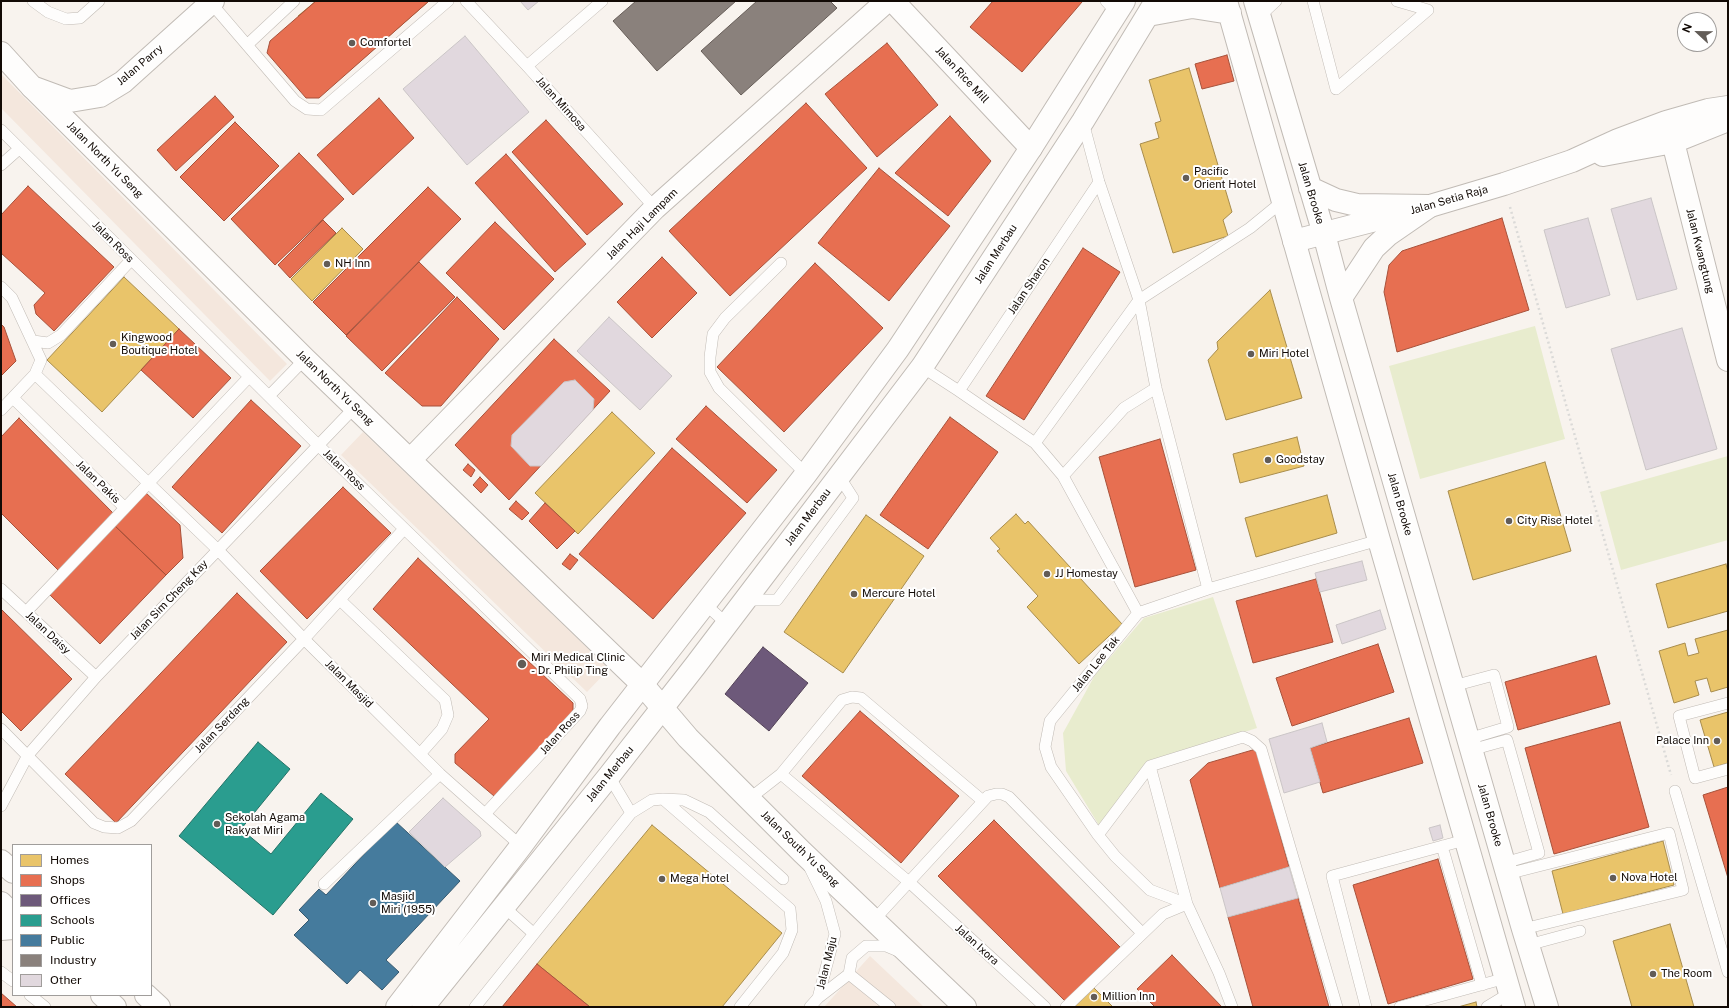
<!DOCTYPE html>
<style>
body{margin:0}
#map{position:relative;width:1729px;height:1008px;overflow:hidden;background:#f8f3ee;font-family:"Public Sans",sans-serif}
canvas{display:block}
.frame{position:absolute;inset:0;border:2px solid #120a05;pointer-events:none}
.legend{position:absolute;left:12px;top:844px;width:140px;height:152px;box-sizing:border-box;background:#fff;border:1px solid #a09d9b;margin:0;padding:5px 7px;list-style:none;font-size:12px;color:#120a05}
.legend li{display:flex;align-items:center;gap:8px;height:20px}
.legend b{width:20px;border:1px solid #a09d9b}
.north{position:absolute;left:1677px;top:12px;width:40px;height:40px;box-sizing:border-box;background:#fff;border:1px solid #a09d9b;border-radius:50%;rotate:292deg;font-size:11px;font-weight:700;line-height:16px;text-align:center;color:#120a05}
.north::after{content:'';display:block;margin:auto;width:14px;height:18px;background:#625c57;clip-path:polygon(50% 0,100% 100%,50% 72%,0 100%)}
</style>
<div id="map">
<canvas width="1729" height="1008"></canvas>
<div class="frame"></div>
<ul class="legend">
<li><b style="height:11px;background:#e9c46a"></b>Homes</li>
<li><b style="height:11px;background:#e76f51"></b>Shops</li>
<li><b style="height:11px;background:#6d597a"></b>Offices</li>
<li><b style="height:11px;background:#2a9d8f"></b>Schools</li>
<li><b style="height:11px;background:#457b9d"></b>Public</li>
<li><b style="height:11px;background:#8a817c"></b>Industry</li>
<li><b style="height:11px;background:#e1d8de"></b>Other</li>
</ul>
<div class="north">N</div>
</div>
<script>
const ctx = document.querySelector('canvas').getContext('2d');
ctx.lineJoin = 'round';
function paint(path, color) {
  ctx.fillStyle = color;
  ctx.fill(path, 'evenodd');
}
function toPath(rows) {
  const path = new Path2D();
  for (const r of rows) {
    path.moveTo(r[0], r[1]);
    for (let i = 2; i < r.length; i += 2) path.lineTo(r[i], r[i + 1]);
  }
  return path;
}
function stroke(path, color, width, dash) {
  ctx.strokeStyle = color;
  ctx.lineWidth = width;
  ctx.lineCap = dash ? 'butt' : 'round';
  ctx.setLineDash(dash || []);
  ctx.stroke(path);
}
function write(font, color, halo, rows, align = 'center') {
  ctx.font = font + ' "Public Sans",sans-serif';
  ctx.lineWidth = 4;
  ctx.setLineDash([]);
  ctx.textBaseline = 'middle';
  ctx.strokeStyle = halo;
  ctx.fillStyle = color;
  for (const [text, x, y, turn = 0] of rows) {
    ctx.save();
    ctx.translate(x, y);
    ctx.rotate((+turn || 0) * Math.PI / 180);
    ctx.textAlign = isNaN(turn) ? turn : align;
    if (halo) ctx.strokeText(text, 0, 0);
    ctx.fillText(text, 0, 0);
    ctx.restore();
  }
}
paint(toPath([
 [1,74,287,364,270,381,1,108],
 [363,432,609,669,587,692,341,455],
 [870,956,924,1007,824,1007]
]), '#f4e7dd');
paint(toPath([
 [1535,326,1565,439,1420,479,1389,366],
 [1728,456,1728,540,1621,570,1600,492],
 [1213,597,1257,728,1149,762,1100,827,1066,771,1063,733,1095,675,1144,618]
]), '#e8ecce');
const homes = toPath([
 [316,1,429,1,350,70,298,16,316,1],
 [1189,68,1232,212,1223,220,1228,236,1173,253,1140,144,1159,138,1155,123,1161,121,1149,80,1189,68],
 [342,228,363,249,312,301,291,279,342,228],
 [124,277,179,329,102,412,47,360,124,277],
 [1270,290,1302,398,1226,420,1208,360,1218,349,1217,342,1270,290],
 [612,412,655,453,578,534,535,493,612,412],
 [1297,437,1304,466,1240,483,1233,454,1297,437],
 [1545,462,1571,551,1473,580,1448,491,1545,462],
 [1327,495,1337,533,1256,557,1245,518,1327,495],
 [1016,514,1025,524,1028,521,1122,624,1079,664,1027,607,1038,596,997,551,1000,549,990,538,1016,514],
 [866,515,924,556,843,673,784,632,866,515],
 [1726,564,1728,572,1728,611,1668,628,1656,584,1726,564],
 [1728,630,1728,687,1711,692,1707,678,1695,681,1699,695,1674,703,1659,651,1685,643,1688,656,1699,653,1695,639,1728,630],
 [1728,712,1728,763,1714,767,1700,720,1728,712],
 [652,825,782,933,722,1007,590,1007,537,964,652,825],
 [1663,841,1674,885,1563,914,1552,871,1663,841],
 [1670,924,1694,1007,1632,1007,1613,941,1670,924],
 [1094,988,1113,1007,1074,1007,1094,988],
 [1476,1002,1477,1007,1458,1007,1476,1002]
]);
paint(homes, '#e9c46a');
stroke(homes, '#a88c4c', 1);
const shops = toPath([
 [316,1,429,1,319,98,306,98,267,53,270,41,316,1],
 [993,1,1081,1,1082,2,1022,72,970,27,993,1],
 [887,43,938,105,877,157,825,94,887,43],
 [1227,55,1234,81,1202,89,1195,64,1227,55],
 [215,96,234,117,176,171,157,150,215,96],
 [379,98,414,138,353,195,317,155,379,98],
 [806,103,867,168,730,296,669,231,806,103],
 [950,116,991,161,948,216,895,173,950,116],
 [546,120,623,204,587,235,512,152,546,120],
 [235,122,279,166,224,221,180,177,235,122],
 [299,153,344,199,275,265,231,219,299,153],
 [506,154,586,244,555,272,475,183,506,154],
 [879,168,950,226,889,301,818,243,879,168],
 [28,186,114,267,54,331,36,314,34,305,45,293,1,253,1,215,28,186],
 [428,187,461,219,346,335,313,302,428,187],
 [1502,218,1529,310,1397,352,1384,292,1389,265,1402,251,1502,218],
 [323,220,336,233,290,278,278,265,323,220],
 [495,222,554,279,504,330,446,273,495,222],
 [1083,248,1120,272,1024,420,986,396,1083,248],
 [662,257,697,293,652,338,617,302,662,257],
 [419,262,455,297,382,371,346,336,419,262],
 [815,263,883,328,784,432,717,367,815,263],
 [457,297,499,339,441,406,422,406,385,373,457,297],
 [1,324,4,327,16,361,1,376,1,324],
 [179,329,231,378,193,418,141,370,179,329],
 [554,339,610,391,509,500,455,445,554,339],
 [251,400,301,446,222,533,172,487,251,400],
 [706,406,777,470,747,503,676,439,706,406],
 [950,417,998,452,928,549,880,515,950,417],
 [19,418,115,515,60,572,1,513,1,437,19,418],
 [1160,439,1196,570,1135,587,1099,457,1160,439],
 [672,448,746,513,653,619,579,554,672,448],
 [468,464,475,470,471,477,463,470,468,464],
 [480,477,488,485,481,493,473,485,480,477],
 [343,487,391,533,307,619,260,571,343,487],
 [145,492,180,525,183,558,166,575,114,525,145,492],
 [516,501,529,513,522,520,509,509,516,501],
 [545,503,575,531,557,549,529,521,545,503],
 [114,525,166,575,100,644,48,593,114,525],
 [570,554,578,560,570,570,562,564,570,554],
 [418,558,573,703,573,712,494,796,455,763,455,754,489,719,373,609,418,558],
 [1316,579,1333,642,1253,663,1236,601,1316,579],
 [237,593,287,642,116,823,65,774,237,593],
 [1,609,72,679,21,731,1,711,1,609],
 [1378,644,1394,692,1292,726,1276,678,1378,644],
 [1596,656,1610,704,1518,730,1505,682,1596,656],
 [860,711,959,796,901,863,802,776,860,711],
 [1409,718,1423,763,1323,793,1310,748,1409,718],
 [1620,722,1649,827,1554,854,1525,748,1620,722],
 [1256,749,1289,867,1220,888,1190,780,1208,763,1256,749],
 [1728,787,1728,878,1703,795,1728,787],
 [994,820,1120,947,1065,1001,938,876,994,820],
 [1438,859,1473,979,1388,1004,1353,885,1438,859],
 [1298,898,1329,1007,1253,1007,1228,917,1298,898],
 [1172,955,1222,1007,1155,1007,1137,989,1172,955],
 [537,964,590,1007,502,1007,537,964],
 [1,993,17,1007,1,1007,1,993]
]);
paint(shops, '#e76f51');
stroke(shops, '#a7513a', 1);
const offices = toPath([
 [763,647,808,683,769,731,725,694,763,647]
]);
paint(offices, '#6d597a');
stroke(offices, '#524157', 1);
const schools = toPath([
 [258,742,290,769,241,829,271,854,321,793,353,819,273,915,179,836,258,742]
]);
paint(schools, '#2a9d8f');
stroke(schools, '#237166', 1);
const public = toPath([
 [395,821,460,881,386,960,399,972,382,990,360,970,347,984,294,935,309,920,299,910,319,889,326,895,395,821]
]);
paint(public, '#457b9d');
stroke(public, '#36596f', 1);
const industry = toPath([
 [636,1,736,1,657,71,613,21,636,1],
 [757,1,830,1,837,8,741,95,701,51,757,1]
]);
paint(industry, '#8a817c');
stroke(industry, '#665d58', 1);
const building = toPath([
 [520,1,539,1,528,10,520,1],
 [465,36,529,112,467,165,403,89,465,36],
 [1651,198,1677,289,1637,300,1611,209,1651,198],
 [1588,218,1610,295,1566,308,1544,230,1588,218],
 [609,317,672,376,640,410,577,351,609,317],
 [1682,328,1717,449,1646,470,1611,349,1682,328],
 [575,380,594,399,593,410,541,466,530,466,511,446,512,435,564,382,575,380],
 [1362,561,1367,580,1320,592,1315,573,1362,561],
 [1380,610,1386,629,1342,644,1336,625,1380,610],
 [1322,723,1327,742,1310,748,1320,782,1284,793,1269,739,1322,723],
 [443,798,480,831,481,836,445,867,409,832,443,798],
 [1440,825,1443,838,1433,841,1429,828,1440,825],
 [1289,867,1298,898,1228,917,1220,888,1289,867]
]);
paint(building, '#e1d8de');
stroke(building, '#cac5c6', 1);
const lane = toPath([
 [33,1,48,12,66,19,80,18,99,1],
 [466,1,527,66,655,208],
 [1106,1,1117,13],
 [1313,1,1336,89,1428,10,1397,1],
 [211,3,295,101,307,109,321,110,448,1],
 [1259,17,1276,1],
 [247,45,294,1],
 [527,66,602,1],
 [1,130,318,445,580,699,582,706,580,711,485,814],
 [1,165,19,149],
 [781,263,725,318,713,334,710,357,710,372,719,388,806,474],
 [1,287,12,298,41,360,35,374,1,410],
 [33,341,48,343,61,335,131,260],
 [922,367,959,391,1035,443,1063,476,1138,613],
 [35,374,218,550,304,639,440,774,521,846],
 [959,391,1099,182],
 [269,396,305,359],
 [13,398,125,508,249,377],
 [1035,443,1139,300,1099,182,1083,122],
 [1063,476,1124,408,1156,388],
 [1,589,96,677],
 [1208,589,1156,388,1139,300,1250,228,1283,201],
 [340,600,445,700,448,715,442,729,420,754],
 [745,600,777,600,853,498,839,476],
 [705,604,727,624],
 [26,612,125,508],
 [1453,686,1494,675,1508,727,1468,739],
 [1728,703,1679,716,1695,778,1728,769],
 [1,729,94,823,104,827,118,828,131,821,304,639,404,529],
 [1471,750,1507,740,1539,853,1504,863],
 [1150,766,1187,904,1219,973,1232,1007],
 [609,776,631,813],
 [1675,791,1728,972],
 [663,799,684,800,709,812,783,879],
 [749,799,781,774],
 [983,801,861,698,852,697,842,700,781,774,909,882,1045,1007],
 [1,806,28,755,96,677,355,407],
 [1098,835,1150,766,1243,737,1252,741,1261,749,1337,1007],
 [1442,846,1482,985],
 [810,868,826,901,835,934,818,998,810,1007],
 [1507,874,1669,833,1683,890,1523,929],
 [324,884,440,774],
 [1187,904,1150,890,1115,856,1098,835,1051,767,1045,747,1050,721,1138,613,1208,589,1379,540],
 [503,906,533,933],
 [874,920,988,796,996,794,1002,794,1009,797,1142,933],
 [1528,945,1580,931],
 [1,972,13,981],
 [849,974,890,1007],
 [30,995,45,1007],
 [818,998,849,974,852,958,866,946,886,946,898,951],
 [475,1007,631,813,652,800,663,799,790,909,792,930,783,953,740,1007],
 [1066,1007,1163,914,1187,904],
 [1366,1007,1332,876,1465,840],
 [1400,1007,1506,978],
 [1487,1007,1510,993]
]);
const street = toPath([
 [893,1,1031,148],
 [32,87,305,359,642,684,688,738,802,852,965,1007],
 [1701,115,1684,128,1673,142,1728,360],
 [1603,155,1673,142,1728,120],
 [1294,241,1430,206,1504,184,1572,161,1618,140,1666,122,1708,110,1728,107],
 [410,460,655,208,887,1],
 [1,929,13,928]
]);
const secondary = toPath([
 [1226,1,1379,540,1514,1007],
 [1255,1,1324,234,1341,298,1523,929,1547,1007],
 [1148,15,1192,7,1230,13],
 [1,53,32,87,70,101,100,96,123,82,213,1],
 [1310,188,1336,200,1357,205,1430,206],
 [1341,298,1374,248,1388,235,1430,206],
 [1,861,13,872],
 [1,903,13,915],
 [102,995,115,1007],
 [146,995,159,1007],
 [397,1007,521,846,610,726,806,474,898,349,1031,148,1124,1],
 [423,1007,609,776,695,666,922,367,1083,121,1156,1]
]);
stroke(lane, '#c1bbb5', 12);
stroke(street, '#c1bbb5', 24);
stroke(secondary, '#c1bbb5', 24);
stroke(toPath([
 [1510,207,1671,775]
]), '#dbdad8', 2.5, [2, 3]);
stroke(lane, '#fefdfc', 11);
stroke(street, '#fefdfc', 22);
stroke(secondary, '#fefdfc', 22);
for (const [x, y, r, color] of [
 [352,43,4,"#625c57"],
 [1186,178,4,"#625c57"],
 [327,264,4,"#625c57"],
 [113,344,4,"#625c57"],
 [1251,354,4,"#625c57"],
 [1268,460,4,"#625c57"],
 [1509,521,4,"#625c57"],
 [1047,574,4,"#625c57"],
 [854,594,4,"#625c57"],
 [522,664,5,"#625c57"],
 [1717,741,4,"#625c57"],
 [217,824,4,"#625c57"],
 [1613,878,4,"#625c57"],
 [662,879,4,"#625c57"],
 [373,903,4,"#625c57"],
 [1653,974,4,"#625c57"],
 [1094,997,4,"#625c57"]
]) {
  const dot = new Path2D();
  dot.arc(x, y, r, 0, 2 * Math.PI);
  ctx.fillStyle = color;
  ctx.fill(dot);
  stroke(dot, '#fff', 1.5);
}
write('11px', '#120a05', '#fff', [
 ["Comfortel",360,43],
 ["Pacific",1194,172],
 ["Orient Hotel",1194,185],
 ["NH Inn",335,264],
 ["Kingwood",121,338],
 ["Boutique Hotel",121,351],
 ["Miri Hotel",1259,354],
 ["Goodstay",1276,460],
 ["City Rise Hotel",1517,521],
 ["JJ Homestay",1055,574],
 ["Mercure Hotel",862,594],
 ["Miri Medical Clinic",531,658],
 ["- Dr. Philip Ting",531,671],
 ["Palace Inn",1709,741,"right"],
 ["Sekolah Agama",225,818],
 ["Rakyat Miri",225,831],
 ["Nova Hotel",1621,878],
 ["Mega Hotel",670,879],
 ["Masjid",381,897],
 ["Miri (1955)",381,910],
 ["The Room",1661,974],
 ["Million Inn",1102,997]
], 'left');
write('11px', '#120a05', '#fff', [
 ["Jalan Parry",140,65,-40],
 ["Jalan Rice Mill",962,75,47],
 ["Jalan Mimosa",561,104,48],
 ["Jalan North Yu Seng",105,160,45],
 ["Jalan Brooke",1311,193,73],
 ["Jalan Setia Raja",1449,200,-16],
 ["Jalan Haji Lampam",642,224,-45],
 ["Jalan Ross",113,242,45],
 ["Jalan Kwangtung",1700,251,76],
 ["Jalan Merbau",996,254,-57],
 ["Jalan Sharon",1029,286,-56],
 ["Jalan North Yu Seng",335,388,44],
 ["Jalan Ross",344,470,44],
 ["Jalan Pakis",98,482,44],
 ["Jalan Brooke",1400,504,74],
 ["Jalan Merbau",808,517,-53],
 ["Jalan Sim Cheng Kay",169,600,-46],
 ["Jalan Daisy",48,633,43],
 ["Jalan Lee Tak",1096,664,-51],
 ["Jalan Masjid",349,684,45],
 ["Jalan Serdang",222,725,-46],
 ["Jalan Ross",560,733,-48],
 ["Jalan Merbau",610,774,-51],
 ["Jalan Brooke",1490,815,74],
 ["Jalan South Yu Seng",800,849,44],
 ["Jalan Ixora",977,945,42],
 ["Jalan Maju",827,963,-76]
]);
</script>
